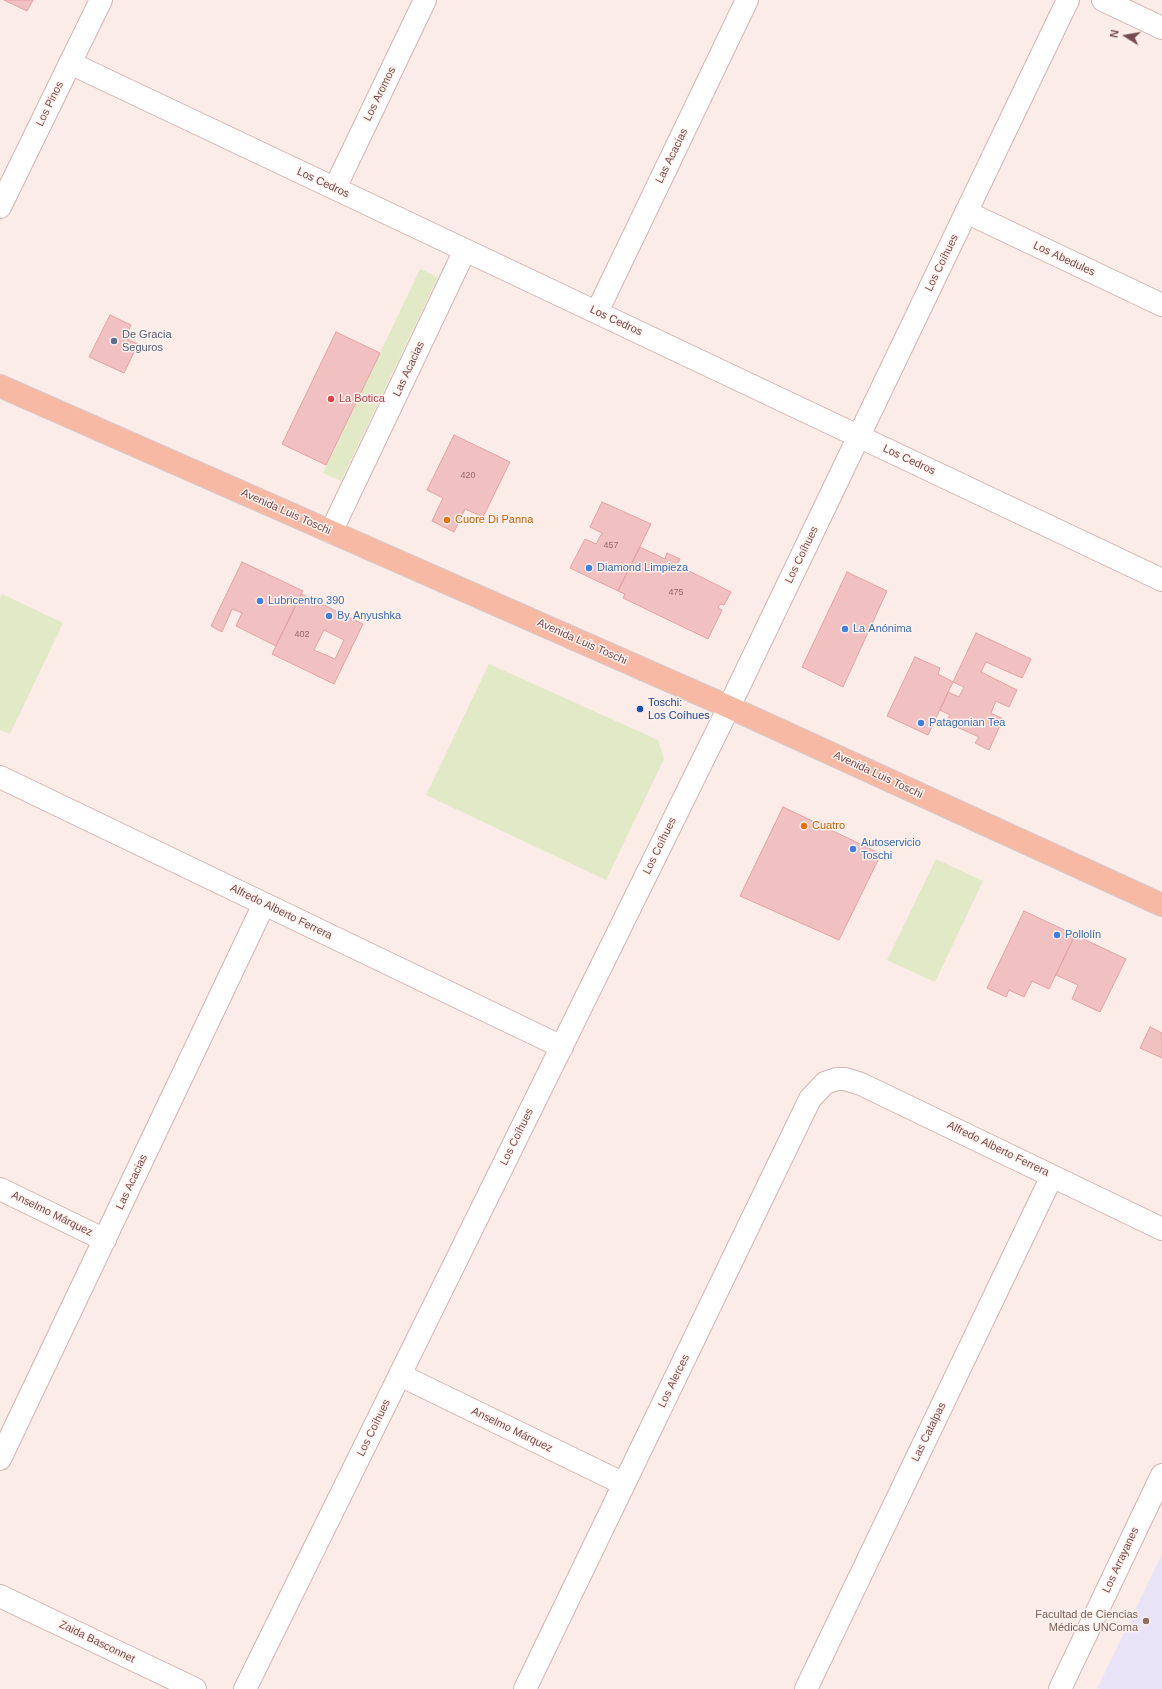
<!DOCTYPE html>
<meta charset="utf-8">
<style>
body{margin:0}
#map{position:relative;width:1162px;height:1689px;overflow:hidden;background:#fbece7;font-family:Arial,sans-serif}
canvas{display:block}
.north{position:absolute;left:1106px;top:16px;width:40px;height:40px;-webkit-text-stroke:3px #fef1ed;paint-order:stroke;rotate:281deg;font-size:11px;font-weight:700;line-height:16px;text-align:center;color:#744c4d}
.north::after{content:'';display:block;margin:auto;width:14px;height:18px;background:#744c4d;clip-path:polygon(50% 0,100% 100%,50% 72%,0 100%)}
</style>
<div id="map">
<canvas width="1162" height="1689"></canvas>
<div class="north">N</div>
</div>
<script>
const ctx = document.querySelector('canvas').getContext('2d');
ctx.lineJoin = 'round';
function paint(path, color) {
  ctx.fillStyle = color;
  ctx.fill(path, 'evenodd');
}
function toPath(rows) {
  const path = new Path2D();
  for (const r of rows) {
    path.moveTo(r[0], r[1]);
    for (let i = 2; i < r.length; i += 2) path.lineTo(r[i], r[i + 1]);
  }
  return path;
}
function stroke(path, color, width, dash) {
  ctx.strokeStyle = color;
  ctx.lineWidth = width;
  ctx.lineCap = dash ? 'butt' : 'round';
  ctx.setLineDash(dash || []);
  ctx.stroke(path);
}
function write(font, color, halo, rows, align = 'center') {
  ctx.font = font + ' Arial,sans-serif';
  ctx.lineWidth = 3;
  ctx.setLineDash([]);
  ctx.textBaseline = 'middle';
  ctx.strokeStyle = halo;
  ctx.fillStyle = color;
  for (const [text, x, y, turn = 0] of rows) {
    ctx.save();
    ctx.translate(x, y);
    ctx.rotate((+turn || 0) * Math.PI / 180);
    ctx.textAlign = isNaN(turn) ? turn : align;
    if (halo) ctx.strokeText(text, 0, 0);
    ctx.fillText(text, 0, 0);
    ctx.restore();
  }
}
paint(toPath([
 [1162,1554,1162,1689,1097,1689]
]), '#e9e3f8');
paint(toPath([
 [420,269,438,277,341,481,323,473],
 [2,594,63,623,10,734,0,730,0,598],
 [489,664,658,740,664,759,606,880,426,795],
 [936,859,983,881,935,982,887,960]
]), '#e1e9c6');
const building = toPath([
 [4,0,33,0,27,11,4,0],
 [110,315,131,325,125,338,138,344,124,373,89,357,110,315],
 [336,332,380,353,326,465,282,444,336,332],
 [454,435,510,462,483,517,465,509,454,532,432,521,443,498,427,490,454,435],
 [602,502,651,524,618,591,570,568,585,539,596,544,602,533,590,527,602,502],
 [640,547,665,559,667,553,680,559,677,565,731,592,724,605,720,604,718,608,722,610,708,639,623,598,625,594,618,591,640,547],
 [242,562,303,591,276,646,236,626,242,613,232,609,222,632,211,626,242,562],
 [847,572,887,591,843,687,802,667,847,572],
 [301,594,363,624,334,684,272,654,301,594],
 [324,630,344,640,335,659,314,650,324,630],
 [976,633,1031,659,1022,678,986,662,981,672,1017,690,1009,707,996,701,991,713,1003,719,989,750,975,743,979,737,946,722,950,715,940,710,948,692,959,697,964,687,953,682,976,633],
 [915,657,940,668,938,674,953,682,928,735,887,716,915,657],
 [783,807,881,854,839,940,740,896,783,807],
 [1024,911,1075,935,1049,989,1032,981,1024,997,1009,990,1006,997,987,988,1024,911],
 [1075,935,1126,959,1100,1012,1072,999,1078,985,1056,975,1075,935],
 [1150,1027,1162,1033,1162,1058,1140,1048,1150,1027]
]);
paint(building, '#f0c1c0');
stroke(building, '#e2a2a1', 1);
const pedestrian = toPath([
 [331,532,409,368]
]);
const minor = toPath([
 [1103,0,1162,28],
 [70,63,1162,580],
 [335,188,425,0],
 [966,212,1162,305],
 [597,312,747,0],
 [409,368,465,250],
 [0,777,562,1047],
 [0,1189,105,1240],
 [400,1375,624,1484],
 [0,1459,264,904],
 [0,1596,195,1689],
 [525,1689,810,1099,825,1083,837,1079,845,1079,861,1084,1162,1229],
 [806,1689,1052,1176],
 [1060,1689,1162,1475]
]);
const tertiary = toPath([
 [0,207,101,0],
 [245,1689,729,707,1068,0]
]);
const primary = toPath([
 [0,386,729,707,1162,905]
]);
stroke(pedestrian, '#d2b5b2', 24);
stroke(minor, '#d2b5b2', 24);
stroke(tertiary, '#d2b5b2', 24);
stroke(primary, '#d5c9ca', 24);
stroke(pedestrian, '#fff', 22);
stroke(minor, '#fff', 22);
stroke(tertiary, '#fff', 22);
stroke(primary, '#f7b9a3', 22);
for (const [x, y, r, color] of [
 [114,341,4,"#5c6f8a"],
 [331,399,4,"#e0444e"],
 [447,520,4,"#e8710a"],
 [589,568,4,"#3f7fe0"],
 [260,601,4,"#3f7fe0"],
 [329,616,4,"#3f7fe0"],
 [845,629,4,"#3f7fe0"],
 [640,709,4,"#1a4fb4"],
 [921,723,4,"#3f7fe0"],
 [804,826,4,"#e8710a"],
 [853,849,4,"#3f7fe0"],
 [1057,935,4,"#3f7fe0"],
 [1146,1621,4,"#8d6e63"]
]) {
  const dot = new Path2D();
  dot.arc(x, y, r, 0, 2 * Math.PI);
  ctx.fillStyle = color;
  ctx.fill(dot);
  stroke(dot, '#fef1ed', 1.5);
}
write('9px', '#93696a', null, [
 ["420",468,476],
 ["457",611,546],
 ["475",676,593],
 ["402",302,635]
]);
write('11px', '#744c4d', '#fef1ed', [
 ["Los Aromos",380,94,-64],
 ["Los Pinos",50,104,-64],
 ["Las Acacias",672,156,-64],
 ["Los Cedros",323,183,25],
 ["Los Abedules",1064,259,25],
 ["Los Coíhues",942,263,-64],
 ["Los Cedros",616,321,25],
 ["Las Acacias",409,369,-65],
 ["Los Cedros",909,460,25],
 ["Avenida Luis Toschi",286,512,24],
 ["Los Coíhues",802,555,-64],
 ["Avenida Luis Toschi",582,642,24],
 ["Avenida Luis Toschi",878,775,25],
 ["Los Coíhues",660,846,-64],
 ["Alfredo Alberto Ferrera",281,912,26],
 ["Los Coíhues",517,1137,-64],
 ["Alfredo Alberto Ferrera",998,1149,26],
 ["Las Acacias",132,1182,-65],
 ["Anselmo Márquez",52,1214,26],
 ["Los Alerces",674,1381,-64],
 ["Los Coíhues",374,1428,-64],
 ["Anselmo Márquez",512,1430,26],
 ["Las Catalpas",929,1432,-64],
 ["Los Arrayanes",1121,1560,-65],
 ["Zaida Basconnet",97,1642,26]
]);
write('11px', '#4e5e75', '#fef1ed', [
 ["De Gracia",122,335],
 ["Seguros",122,348]
], 'left');
write('11px', '#be3a42', '#fef1ed', [
 ["La Botica",339,399]
], 'left');
write('11px', '#c56008', '#fef1ed', [
 ["Cuore Di Panna",455,520],
 ["Cuatro",812,826]
], 'left');
write('11px', '#366cbe', '#fef1ed', [
 ["Diamond Limpieza",597,568],
 ["Lubricentro 390",268,601],
 ["By Anyushka",337,616],
 ["La Anónima",853,629],
 ["Patagonian Tea",929,723],
 ["Autoservicio",861,843],
 ["Toschi",861,856],
 ["Pollolín",1065,935]
], 'left');
write('11px', '#164399', '#fef1ed', [
 ["Toschi:",648,703],
 ["Los Coíhues",648,716]
], 'left');
write('11px', '#785e54', '#fef1ed', [
 ["Facultad de Ciencias",1138,1615],
 ["Médicas UNComa",1138,1628]
], 'right');
</script>
